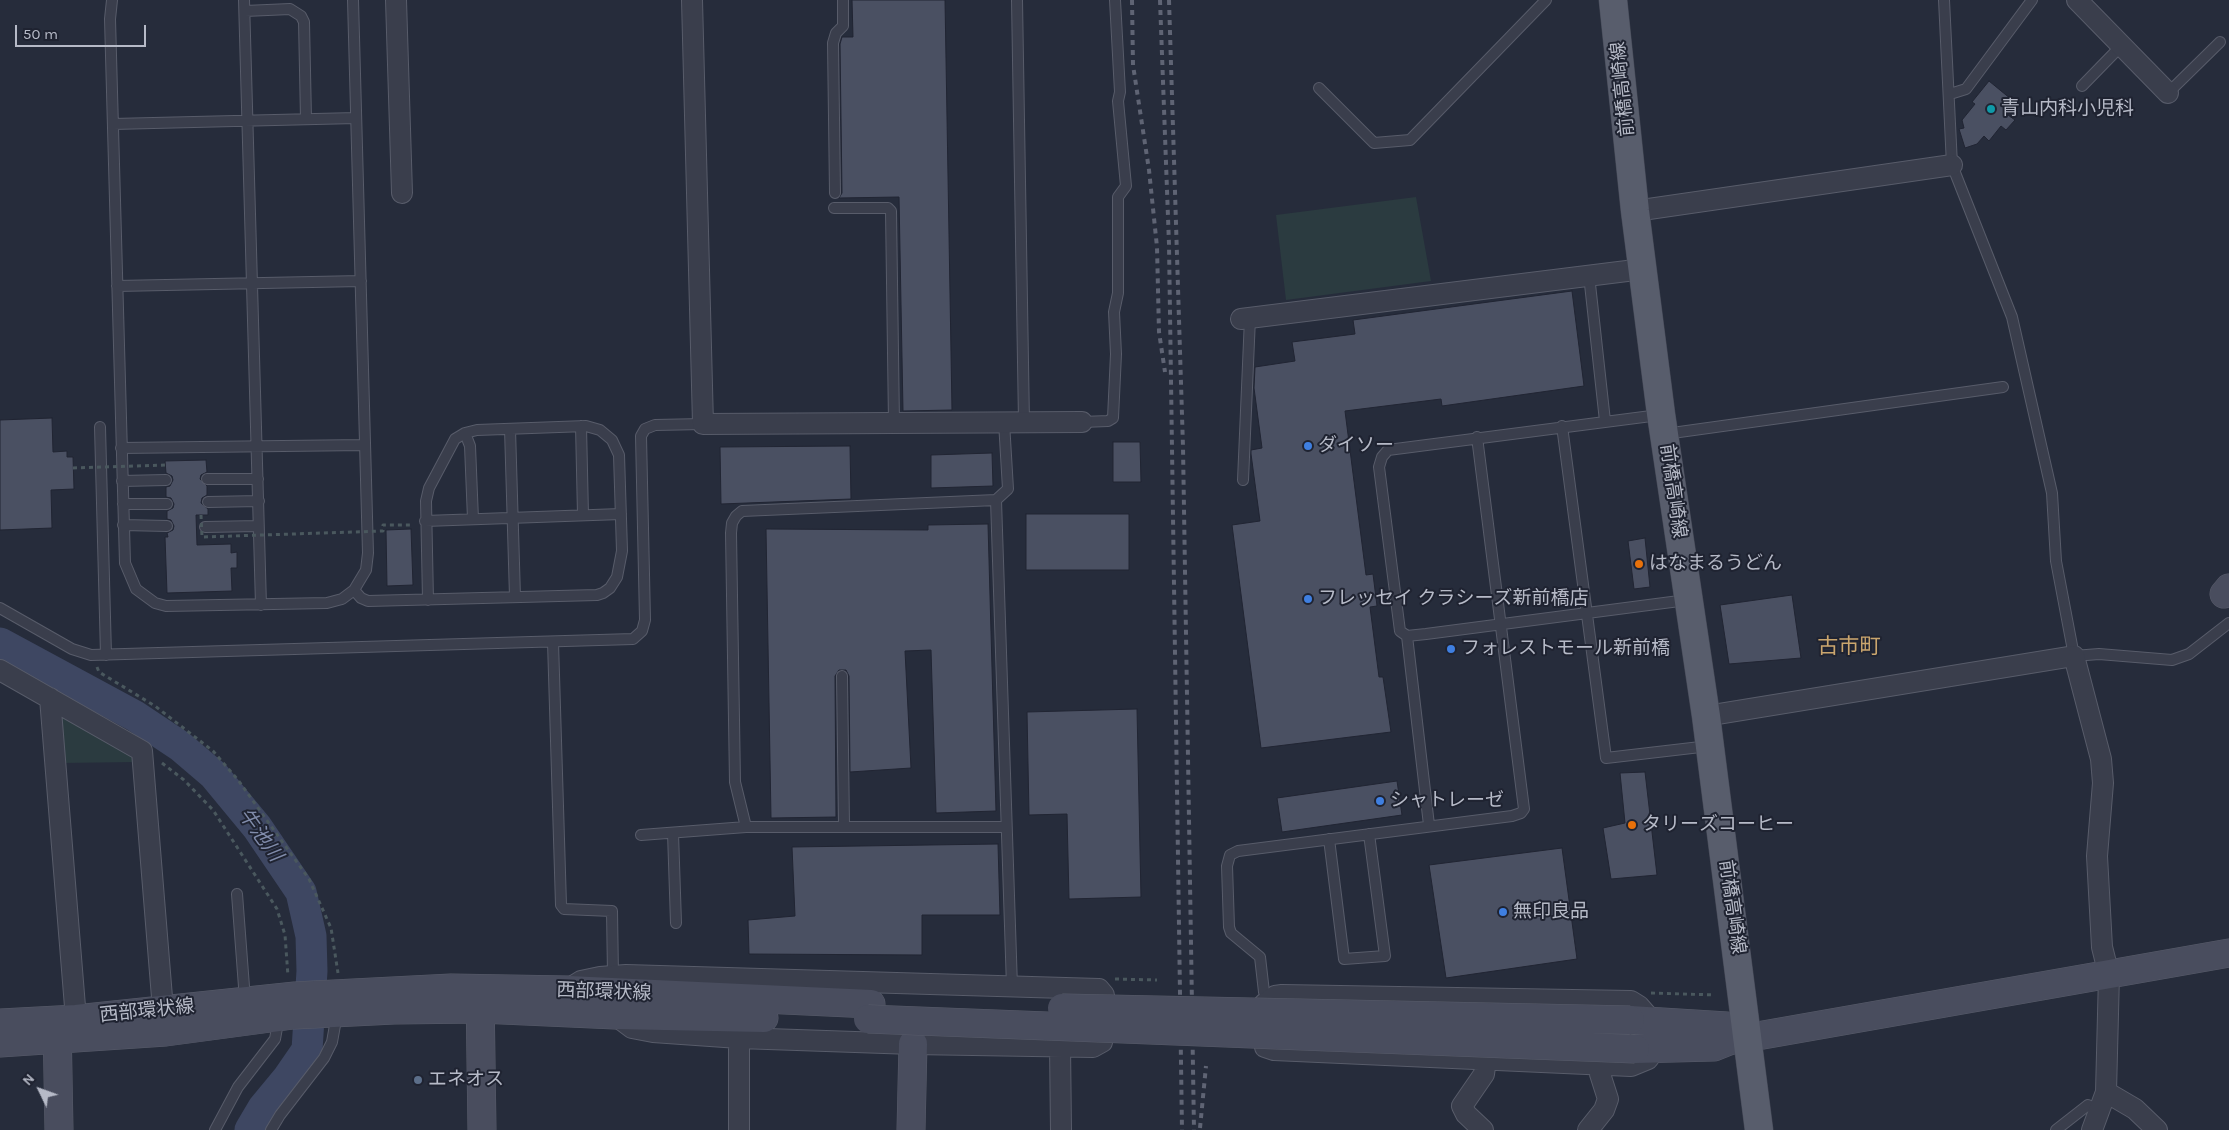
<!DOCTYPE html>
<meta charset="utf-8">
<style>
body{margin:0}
#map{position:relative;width:2229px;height:1130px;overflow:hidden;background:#262c3b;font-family:Karla,sans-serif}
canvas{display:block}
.north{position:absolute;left:15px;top:1065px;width:50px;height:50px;-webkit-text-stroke:4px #1f2331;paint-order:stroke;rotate:312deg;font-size:14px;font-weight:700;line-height:20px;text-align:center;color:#b6bac7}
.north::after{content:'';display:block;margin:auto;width:18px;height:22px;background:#b6bac7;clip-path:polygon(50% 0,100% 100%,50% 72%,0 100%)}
.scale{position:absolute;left:15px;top:25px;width:131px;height:22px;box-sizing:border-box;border:2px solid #b6bac7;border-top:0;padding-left:6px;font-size:15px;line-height:18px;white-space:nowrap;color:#b6bac7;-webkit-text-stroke:4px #1f2331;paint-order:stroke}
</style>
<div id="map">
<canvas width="2229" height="1130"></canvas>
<div class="north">N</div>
<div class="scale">50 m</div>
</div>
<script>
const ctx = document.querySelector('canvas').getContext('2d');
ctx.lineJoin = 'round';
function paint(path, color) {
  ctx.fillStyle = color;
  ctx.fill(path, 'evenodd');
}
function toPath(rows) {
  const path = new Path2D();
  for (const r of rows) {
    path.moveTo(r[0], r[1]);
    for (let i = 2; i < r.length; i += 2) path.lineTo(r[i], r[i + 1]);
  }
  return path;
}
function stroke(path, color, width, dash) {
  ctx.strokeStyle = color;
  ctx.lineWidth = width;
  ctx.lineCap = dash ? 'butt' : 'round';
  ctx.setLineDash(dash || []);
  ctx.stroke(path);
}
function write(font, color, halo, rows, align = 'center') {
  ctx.font = font + ' Karla,"Noto Sans JP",sans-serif';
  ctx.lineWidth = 4;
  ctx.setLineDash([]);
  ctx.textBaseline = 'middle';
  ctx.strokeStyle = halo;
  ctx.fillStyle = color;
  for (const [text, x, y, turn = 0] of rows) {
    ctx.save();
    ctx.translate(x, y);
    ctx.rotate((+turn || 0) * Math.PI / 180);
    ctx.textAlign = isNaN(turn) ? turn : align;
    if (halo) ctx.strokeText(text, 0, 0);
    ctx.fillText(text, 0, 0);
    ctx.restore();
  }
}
paint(toPath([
 [1416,197,1431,281,1286,300,1276,215],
 [61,709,113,740,137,762,60,763]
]), '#2b3b40');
stroke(toPath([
 [0,643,135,716,180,746,214,775,257,827,301,892,311,936,312,971,307,1050,287,1079,263,1108,250,1130]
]), '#3e4762', 31);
const building = toPath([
 [852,0,945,0,952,410,903,411,899,197,839,198,842,193,840,44,842,37,853,37,852,0],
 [1989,81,2017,104,2008,115,2015,120,2006,130,2001,126,1989,141,1984,136,1977,144,1965,148,1959,129,1964,128,1962,120,1975,104,1972,102,1989,81],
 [1572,291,1584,386,1442,406,1441,399,1345,411,1366,575,1373,574,1377,606,1370,607,1379,677,1383,677,1391,732,1261,748,1232,525,1260,521,1251,454,1251,450,1262,448,1254,388,1255,367,1295,361,1292,342,1355,334,1353,320,1572,291],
 [52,418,53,452,67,451,67,457,73,457,74,489,51,490,52,528,0,530,0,420,52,418],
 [1113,442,1140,442,1141,482,1113,482,1113,442],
 [850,446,851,499,721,504,720,447,850,446],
 [992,453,993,486,931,488,931,455,992,453],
 [206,460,207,472,201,475,200,479,207,486,207,495,202,498,201,503,208,509,208,515,196,515,197,545,231,544,231,553,237,552,237,568,231,568,232,591,167,593,165,537,168,537,167,533,173,530,174,526,171,520,167,519,167,511,173,508,174,504,171,498,166,497,166,487,170,486,173,480,172,476,166,473,165,461,206,460],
 [1026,514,1129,514,1129,570,1026,570,1026,514],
 [988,524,996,811,936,813,931,650,905,651,911,768,850,772,849,676,846,670,839,670,835,676,836,817,771,818,766,529,928,530,928,525,988,524],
 [411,529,413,585,387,586,386,530,411,529],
 [1645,538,1650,587,1634,589,1628,541,1645,538],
 [1792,595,1801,658,1729,664,1720,605,1792,595],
 [1137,709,1141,897,1069,899,1067,814,1029,815,1027,712,1137,709],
 [1645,772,1657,875,1611,879,1603,828,1625,823,1620,773,1645,772],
 [1397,781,1402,815,1282,832,1277,798,1397,781],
 [998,844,1000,915,922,915,922,955,749,954,748,920,795,916,792,847,998,844],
 [1562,848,1577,959,1446,978,1429,865,1562,848]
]);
paint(building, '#4a5062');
stroke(building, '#212533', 1);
const lane = toPath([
 [112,0,110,19,125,563,136,589,155,603,166,606,327,603,342,599,354,590,366,570,368,553,353,0],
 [244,0,261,605],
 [1017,0,1024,422],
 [1944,0,1952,165,2012,317,2052,493,2056,561,2074,656,2099,654,2172,660,2189,654,2229,623],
 [245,11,290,9,301,16,304,22,306,119],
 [2082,86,2121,46],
 [1319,88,1374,143,1410,140,1546,0],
 [2168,93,2220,42],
 [1950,94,1966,89,2032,0],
 [113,124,356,118],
 [835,193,833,43,836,33,843,26,843,0],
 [834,208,888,208,891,211,894,423],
 [1589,275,1605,421],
 [117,286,361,281],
 [1659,415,1388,450,1382,457,1379,467,1400,631,1407,636,1426,634,1687,600],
 [1082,422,1108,421,1113,418,1116,354,1114,312,1118,293,1118,197,1126,186,1118,101,1120,92,1115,0],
 [581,426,583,515],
 [1562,426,1606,758,1709,746],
 [100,427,106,655],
 [510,429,515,597],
 [465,433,470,446,473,519],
 [1665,434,2003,387],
 [121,448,364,445],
 [207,479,258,479],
 [1243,480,1250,318],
 [122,481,166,480],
 [996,500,1012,987],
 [208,502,259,501],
 [123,504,167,504],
 [425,521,621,514],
 [123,525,167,526],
 [205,527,258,526],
 [354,590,361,598,368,601,597,595,603,593,610,588,617,577,622,551,619,455,612,440,600,430,586,426,477,430,465,433,455,439,429,488,426,501,428,600],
 [0,608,72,649,91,655,633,639,642,631,645,620,641,436,645,429,655,425,703,424],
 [1407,636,1429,825],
 [553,642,561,905,564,909,612,911,613,975],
 [842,676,844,825],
 [746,827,735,782,731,533,732,523,736,516,742,511,996,500,1008,489,1004,422],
 [673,833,676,923],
 [641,835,746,827,1006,827],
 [1329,839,1344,959,1385,956,1369,834],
 [237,894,245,1000],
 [1269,999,1264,992,1260,957,1231,933,1229,927,1227,866,1230,855,1238,851,1512,816,1521,813,1524,809,1477,437],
 [215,1130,238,1087,275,1039,279,1017],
 [271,1130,280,1115,324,1058,332,1042,337,1014],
 [2056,1130,2088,1105,2100,1111]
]);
const street = toPath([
 [396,0,402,193],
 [692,0,703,424,1082,422],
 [2077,0,2168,93],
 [1635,211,1952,165],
 [1241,319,1643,269],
 [0,670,142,751,164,1022],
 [50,698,76,1019],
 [1706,716,2074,656,2101,759,2103,783,2097,856,2102,947,2109,975,2106,1092,2092,1130],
 [573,986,581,981,600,977,626,975,1099,989,1104,995,1103,1037,1102,1042,1093,1047,913,1044,739,1038,653,1032,632,1028,616,1016],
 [1653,1022,1639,1006,1631,1001,1282,995,1275,996,1264,1004,1261,1021,1265,1047,1274,1050,1631,1066,1648,1059,1655,1049],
 [739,1038,739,1130],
 [1060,1045,1061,1130],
 [2106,1092,2135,1109,2157,1130],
 [1483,1130,1466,1114,1462,1106,1484,1074,1486,1059],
 [1588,1130,1604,1110,1608,1099,1600,1074,1601,1064]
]);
const secondary = toPath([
 [2224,594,2229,588],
 [480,992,482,1130],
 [1630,1020,1727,1026,1749,1038],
 [57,1021,59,1130],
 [0,1023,76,1019,295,996,451,988,568,990,871,1004],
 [0,1043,166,1032,293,1015,394,1010,480,1009,615,1015,764,1018],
 [1635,1049,1714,1047,1729,1041,2229,953],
 [911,1130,913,1044]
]);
const primary = toPath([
 [1613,0,1635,211,1661,414,1706,716,1759,1130]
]);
stroke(lane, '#585c6a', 12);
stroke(street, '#585c6a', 22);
stroke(secondary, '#585c6a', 29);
stroke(primary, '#434755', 29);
stroke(toPath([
 [97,667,99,672,155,706,213,751,238,780,309,879,331,928,338,973],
 [162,763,184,780,213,810,277,909,285,935,288,976],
 [1115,979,1157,980],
 [1651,993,1715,995]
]), '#4a585e', 3, [4, 4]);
stroke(lane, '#3a3e4c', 10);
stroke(street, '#3a3e4c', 20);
stroke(secondary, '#494d5e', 28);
stroke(primary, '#585d6c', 28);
stroke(toPath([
 [1132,0,1133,65,1149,170,1157,247,1159,332,1165,372],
 [1160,0,1169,244,1182,1130],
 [1169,0,1183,447,1194,1130],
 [1200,1128,1206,1066]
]), '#5f6474', 4, [5, 5]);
const secondaryBridge = toPath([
 [1062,1008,1630,1020],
 [868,1019,1635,1049]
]);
stroke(secondaryBridge, '#585c6a', 29, []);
stroke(toPath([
 [73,468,166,465],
 [201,515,202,537,383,531,383,525,410,525]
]), '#4a585e', 3, [4, 4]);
stroke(secondaryBridge, '#494d5e', 28);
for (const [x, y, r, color] of [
 [1991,109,5,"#0f9aa8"],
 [1308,446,5,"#3f7fe0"],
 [1639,564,5,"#e8710a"],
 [1308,599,5,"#3f7fe0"],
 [1451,649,5,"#3f7fe0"],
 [1380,801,5,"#3f7fe0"],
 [1632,825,5,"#e8710a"],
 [1503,912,5,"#3f7fe0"],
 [418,1080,5,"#5c6f8a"]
]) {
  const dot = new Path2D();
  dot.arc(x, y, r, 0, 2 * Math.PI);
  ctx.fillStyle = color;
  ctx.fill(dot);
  stroke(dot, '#1f2331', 2);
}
write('19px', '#b6bac7', '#1f2331', [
 ["前橋高崎線",1623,89,-96],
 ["前橋高崎線",1673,491,82],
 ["前橋高崎線",1732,907,82],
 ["西部環状線",604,992,2],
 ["西部環状線",147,1011,-6]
]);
write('19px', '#b6bac7', '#1f2331', [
 ["青山内科小児科",2001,109],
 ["ダイソー",1318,446],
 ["はなまるうどん",1649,564],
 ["フレッセイ クラシーズ新前橋店",1318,599],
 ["フォレストモール新前橋",1461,649],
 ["シャトレーゼ",1390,801],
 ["タリーズコーヒー",1642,825],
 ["無印良品",1513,912],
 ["エネオス",428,1080]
], 'left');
write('italic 20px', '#818cab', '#1f2331', [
 ["牛池川",260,835,54]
]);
write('21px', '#caa66e', '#1f2331', [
 ["古市町",1849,647]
]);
</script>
